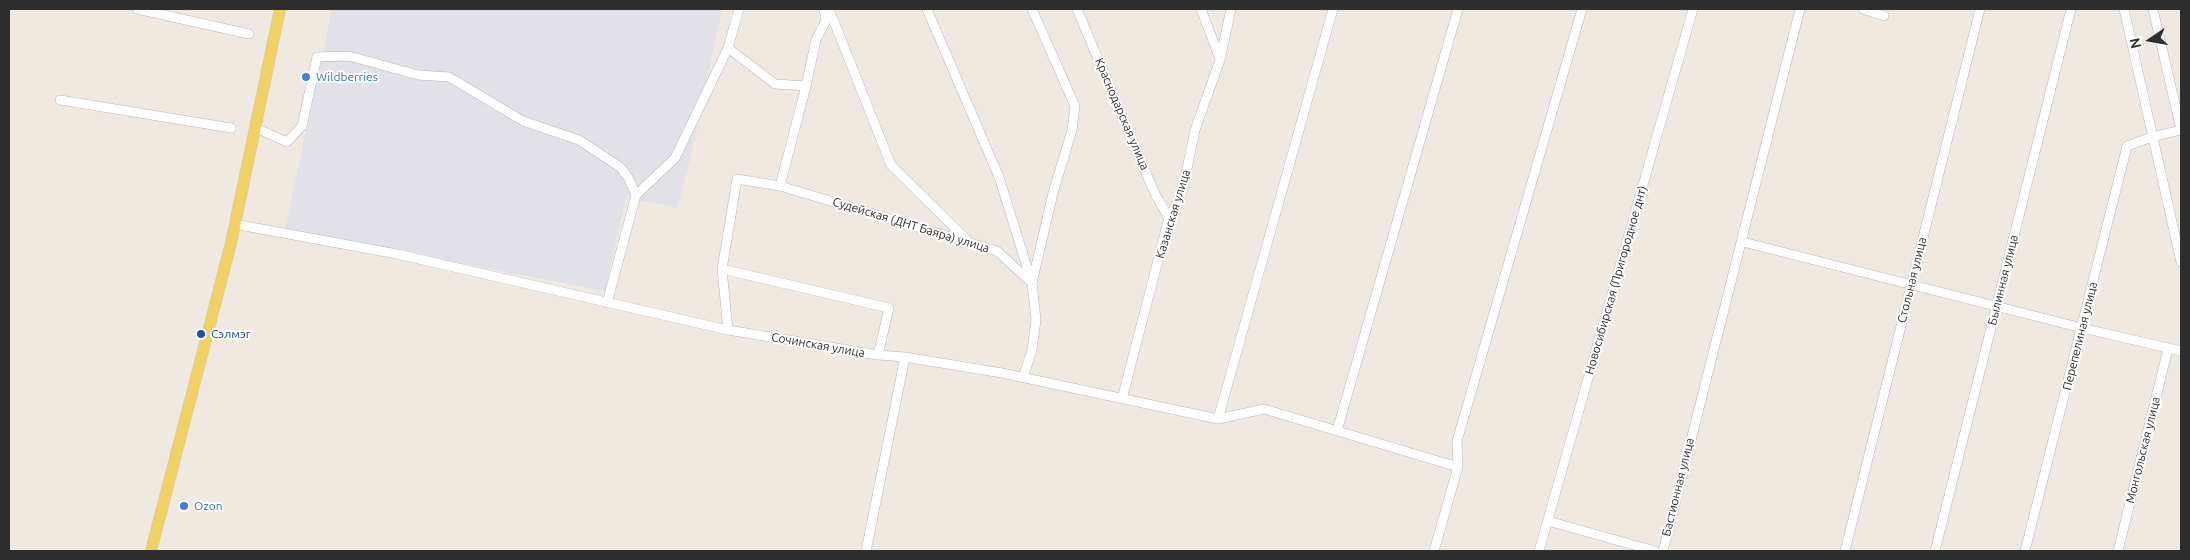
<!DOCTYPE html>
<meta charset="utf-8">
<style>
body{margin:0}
#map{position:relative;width:2190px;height:560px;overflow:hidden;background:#efe9e1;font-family:Ubuntu,sans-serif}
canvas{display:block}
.frame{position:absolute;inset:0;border:10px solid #2e2e2e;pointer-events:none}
.north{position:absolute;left:2125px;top:15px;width:50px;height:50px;-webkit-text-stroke:4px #fff;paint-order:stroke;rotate:258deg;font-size:14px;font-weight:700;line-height:20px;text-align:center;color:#2e2e2e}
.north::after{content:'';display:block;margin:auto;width:18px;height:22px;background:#2e2e2e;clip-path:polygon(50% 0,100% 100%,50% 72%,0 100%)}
</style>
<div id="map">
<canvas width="2190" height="560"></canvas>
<div class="frame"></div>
<div class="north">N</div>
</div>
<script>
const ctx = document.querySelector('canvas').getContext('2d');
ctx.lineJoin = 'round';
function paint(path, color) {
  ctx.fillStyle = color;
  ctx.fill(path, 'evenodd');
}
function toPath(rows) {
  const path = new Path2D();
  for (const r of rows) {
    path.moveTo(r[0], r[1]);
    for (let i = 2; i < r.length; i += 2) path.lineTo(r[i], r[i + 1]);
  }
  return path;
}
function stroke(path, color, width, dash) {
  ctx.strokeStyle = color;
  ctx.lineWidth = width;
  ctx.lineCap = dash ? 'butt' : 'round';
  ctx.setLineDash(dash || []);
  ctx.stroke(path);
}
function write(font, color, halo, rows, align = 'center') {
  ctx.font = font + ' Ubuntu,sans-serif';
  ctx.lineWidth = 4;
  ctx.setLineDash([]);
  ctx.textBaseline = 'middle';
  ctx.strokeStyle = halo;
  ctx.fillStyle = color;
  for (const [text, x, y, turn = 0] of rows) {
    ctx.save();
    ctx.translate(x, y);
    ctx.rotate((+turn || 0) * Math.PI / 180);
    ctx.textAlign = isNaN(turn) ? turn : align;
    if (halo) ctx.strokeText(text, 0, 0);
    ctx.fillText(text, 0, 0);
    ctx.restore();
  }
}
paint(toPath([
 [332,9,722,9,690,161,677,208,626,197,605,291,285,230]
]), '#e3e1e8');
const minor = toPath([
 [137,9,249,34],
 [829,9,891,165,967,240],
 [927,9,999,177,1031,280],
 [1077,9,1155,194,1169,218],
 [1201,9,1220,59],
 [1863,9,1884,16],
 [2124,9,2181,262],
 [2153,9,2181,130],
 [728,48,775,84,806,86],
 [60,100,231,128],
 [254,127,287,142,302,126,317,57,349,56,418,75,449,77,523,121,579,140,620,167,628,177,636,195,607,303],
 [780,186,806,86,816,40,826,20,824,9],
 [636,195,675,158,728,48,739,9],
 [234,224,397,254,728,330,878,355,889,308,722,269],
 [1743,242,2082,328,2181,351],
 [728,330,722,269,737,179,780,186,997,251,1032,283],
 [878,355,905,357,1002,373,1218,419,1264,409,1458,467],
 [1023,378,1032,350,1036,320,1032,283,1053,193,1072,130,1075,106,1032,9],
 [1122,399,1169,218,1182,193,1195,130,1220,60,1231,9],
 [1218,419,1333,9],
 [1337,431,1458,9],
 [1548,521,1655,551],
 [866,551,905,357],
 [1434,551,1458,467,1457,441,1582,9],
 [1539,551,1693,9],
 [1663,551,1800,9],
 [1845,551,1980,9],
 [1935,551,2071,9],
 [2025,551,2127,146,2152,137,2181,130],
 [2118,551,2168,349]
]);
const major = toPath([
 [151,551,231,243,280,9]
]);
stroke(minor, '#b4b7c1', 10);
stroke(major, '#c9c9c9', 12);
stroke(minor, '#fff', 9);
stroke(major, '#f2d163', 11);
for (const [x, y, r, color] of [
 [306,77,5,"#3f7fe0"],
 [201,334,5,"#1a4fb4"],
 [184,506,5,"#3f7fe0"]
]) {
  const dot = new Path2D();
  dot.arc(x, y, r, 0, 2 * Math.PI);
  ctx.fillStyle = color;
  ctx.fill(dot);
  stroke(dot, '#fff', 2);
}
write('12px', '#366cbe', '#fff', [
 ["Wildberries",316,77],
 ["Ozon",194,506]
], 'left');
write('12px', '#2e2e2e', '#fff', [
 ["Краснодарская улица",1122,114,67],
 ["Казанская улица",1173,214,-73],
 ["Судейская (ДНТ Баяра) улица",911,225,17],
 ["Новосибирская (Пригородное днт)",1616,280,-74],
 ["Стольная улица",1912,280,-76],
 ["Былинная улица",2003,280,-76],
 ["Перепелиная улица",2080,336,-76],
 ["Сочинская улица",818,345,10],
 ["Монгольская улица",2143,450,-76],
 ["Бастионная улица",1678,487,-76]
]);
write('12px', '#164399', '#fff', [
 ["Сэлмэг",211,334]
], 'left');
</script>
